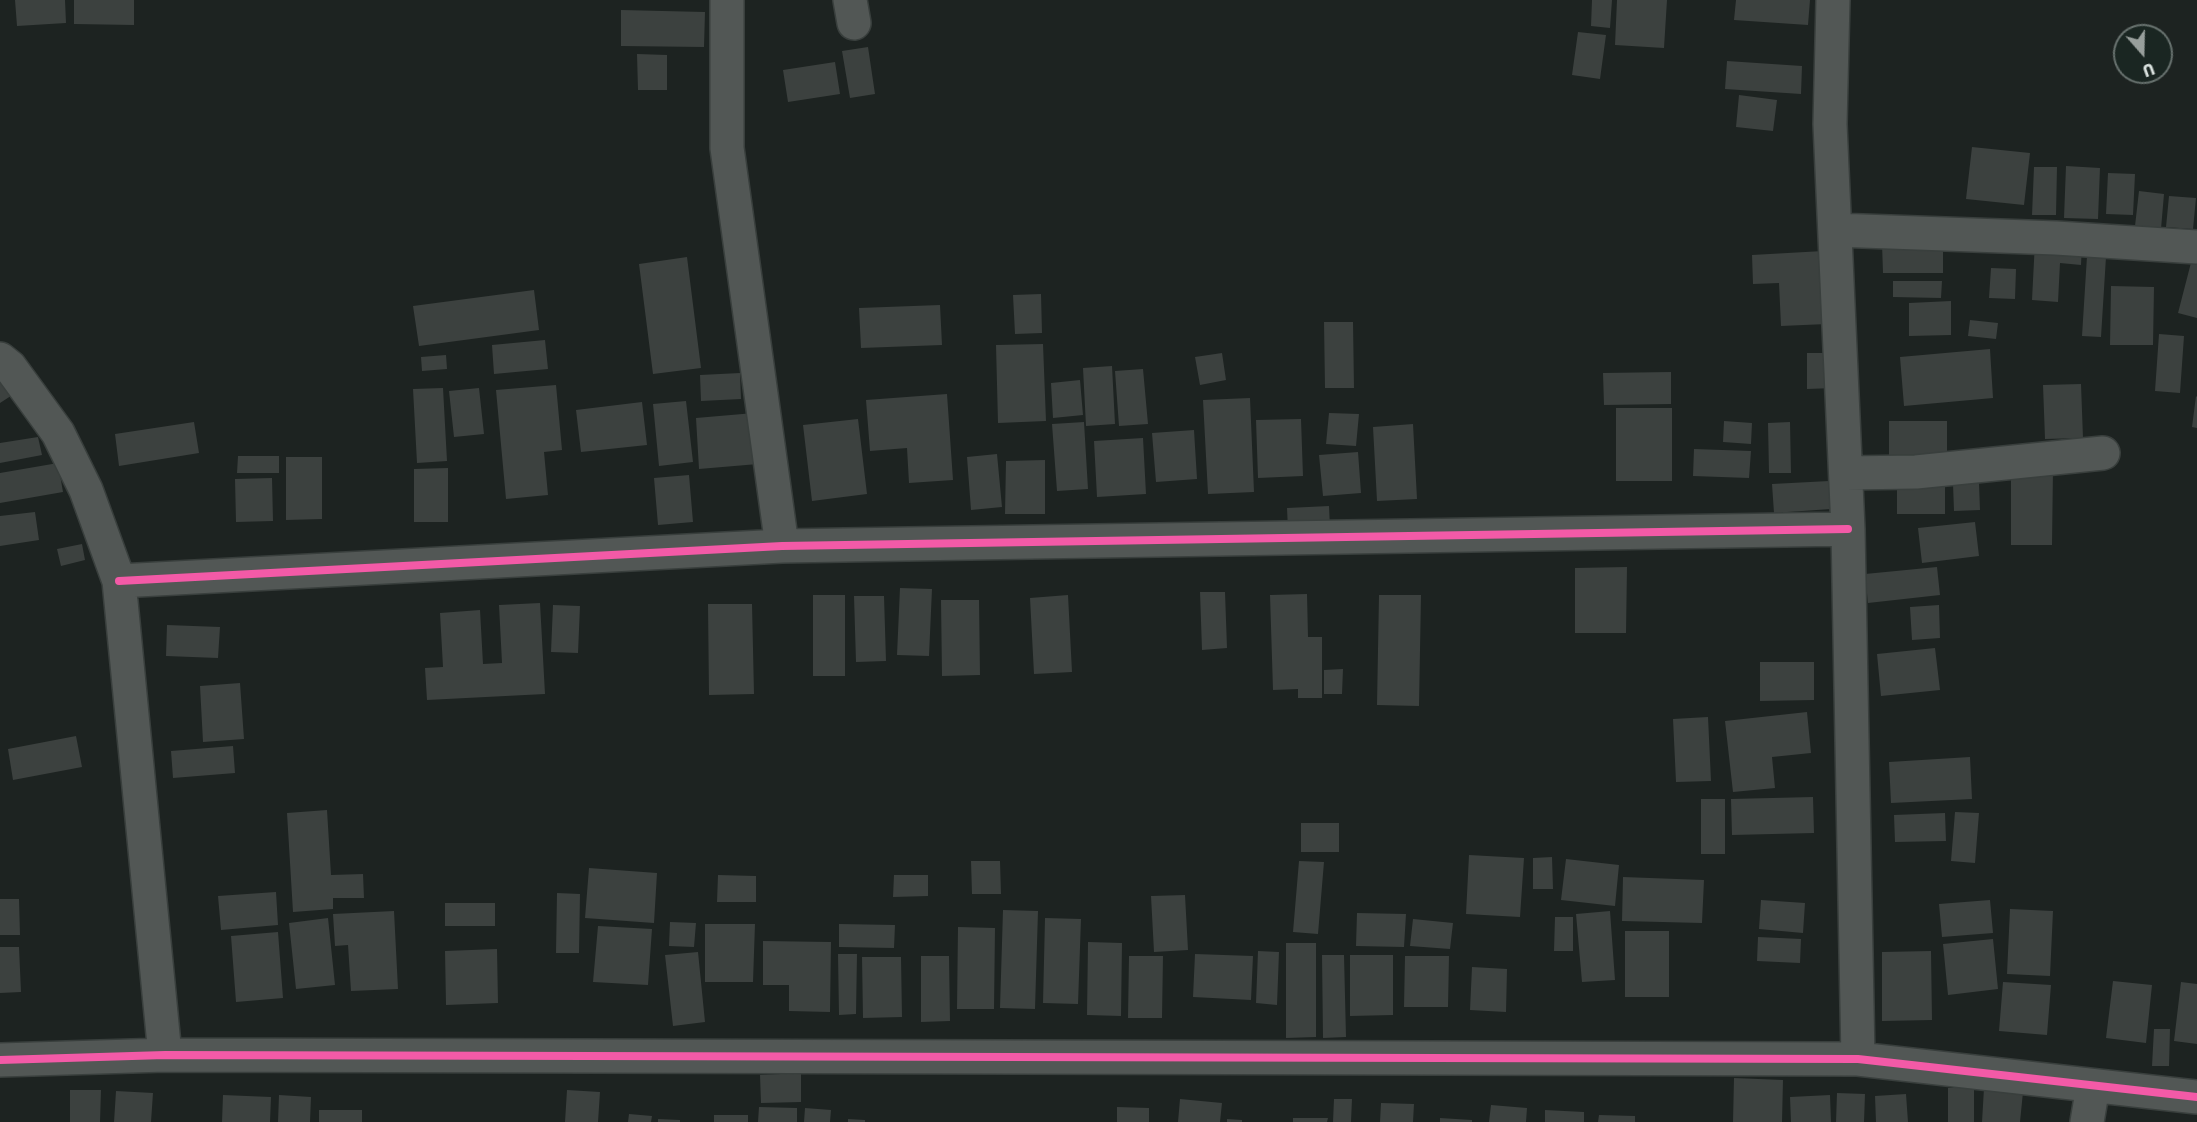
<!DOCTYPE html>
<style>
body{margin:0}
#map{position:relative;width:2197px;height:1122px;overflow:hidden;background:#1d2321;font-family:Jost,sans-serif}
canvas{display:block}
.north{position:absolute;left:2113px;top:24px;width:60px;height:60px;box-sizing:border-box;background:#1a2622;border:2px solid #67716e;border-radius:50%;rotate:160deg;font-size:16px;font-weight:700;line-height:24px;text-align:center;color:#dae2df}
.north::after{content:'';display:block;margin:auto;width:21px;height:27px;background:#989f9c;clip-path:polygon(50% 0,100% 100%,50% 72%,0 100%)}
</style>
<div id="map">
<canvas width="2197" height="1122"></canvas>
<div class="north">U</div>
</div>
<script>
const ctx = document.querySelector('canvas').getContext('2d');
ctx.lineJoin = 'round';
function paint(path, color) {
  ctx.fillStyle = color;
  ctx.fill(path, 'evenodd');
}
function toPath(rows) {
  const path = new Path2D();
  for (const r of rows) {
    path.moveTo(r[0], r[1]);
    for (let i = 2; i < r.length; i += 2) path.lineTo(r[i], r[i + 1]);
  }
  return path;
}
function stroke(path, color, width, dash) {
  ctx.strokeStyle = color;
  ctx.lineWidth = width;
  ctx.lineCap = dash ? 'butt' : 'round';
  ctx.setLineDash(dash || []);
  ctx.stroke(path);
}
paint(toPath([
 [15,0,65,0,66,23,17,26],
 [74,0,134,0,134,25,74,24],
 [1592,0,1612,0,1610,28,1591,26],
 [1617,0,1667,0,1664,48,1615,45],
 [1736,0,1810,0,1808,25,1734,20],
 [621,10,705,12,704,47,621,46],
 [1578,32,1606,35,1600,79,1572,75],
 [868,47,875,94,850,98,842,51],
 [637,54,667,55,667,90,638,90],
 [1727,61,1802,66,1801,94,1725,89],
 [835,62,840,94,788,102,783,70],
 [1739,95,1777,100,1773,131,1736,127],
 [1972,147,2030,153,2024,205,1966,199],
 [2066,166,2100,168,2098,219,2064,218],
 [2034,167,2057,167,2056,215,2032,215],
 [2108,173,2135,174,2133,215,2106,214],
 [2139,191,2164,194,2161,229,2135,226],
 [2169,196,2196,198,2193,229,2166,227],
 [2035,241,2082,244,2081,265,2060,263,2058,302,2032,300],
 [1882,244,1943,245,1943,273,1883,273],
 [1823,251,1827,324,1781,326,1779,283,1753,284,1752,255],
 [2194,251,2197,252,2197,318,2178,313],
 [2087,256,2106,257,2101,337,2082,336],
 [687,257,701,368,653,374,639,264],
 [1991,268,2016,269,2015,299,1989,298],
 [1893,281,1942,281,1941,298,1893,297],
 [2111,286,2154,287,2153,345,2110,345],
 [534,290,539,330,419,346,413,306],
 [1041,294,1042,333,1015,334,1013,295],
 [1951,301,1951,335,1909,336,1909,303],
 [940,305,942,345,861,348,859,308],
 [1970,320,1998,323,1996,339,1968,336],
 [1324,322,1353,322,1354,388,1325,388],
 [2159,334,2184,336,2180,393,2155,391],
 [545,340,548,369,494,374,492,345],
 [1043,344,1046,421,998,423,996,345],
 [1990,349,1993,398,1904,406,1900,357],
 [1222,353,1226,380,1200,385,1195,357],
 [1807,353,1834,353,1834,388,1807,389],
 [446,355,447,369,422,371,421,357],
 [0,366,17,392,0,403],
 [1112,366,1115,424,1086,426,1083,368],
 [1143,369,1148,424,1119,426,1115,371],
 [1671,372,1671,404,1604,405,1603,373],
 [740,373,741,399,701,401,700,375],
 [1080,380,1083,415,1053,418,1051,383],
 [2081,384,2083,438,2045,439,2043,385],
 [556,385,562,450,544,452,548,495,506,499,496,390],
 [443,388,447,461,417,463,413,389],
 [479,388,484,434,454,437,449,391],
 [947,394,953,480,909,483,907,448,870,451,866,400],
 [2196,396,2197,397,2197,428,2192,427],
 [1250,398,1254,492,1208,494,1203,400],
 [686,401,693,462,659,466,653,404],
 [642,402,647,445,581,452,576,410],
 [1616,408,1672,408,1672,481,1616,481],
 [754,413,758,464,699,469,696,418],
 [1329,413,1359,414,1356,446,1326,444],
 [858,419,867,494,812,501,803,425],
 [1301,419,1303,476,1258,478,1256,420],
 [1724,421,1752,423,1751,444,1723,442],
 [1889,421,1947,421,1947,456,1889,455],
 [194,422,199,453,119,466,115,434],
 [1084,422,1088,489,1057,491,1052,424],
 [1790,422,1791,473,1769,473,1768,423],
 [1413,424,1417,499,1377,501,1373,427],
 [1194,430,1197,479,1156,482,1152,433],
 [38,437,42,455,0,463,0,443],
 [1143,438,1146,494,1097,497,1094,441],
 [1694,449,1751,451,1749,478,1693,476],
 [1358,452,1361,493,1323,496,1319,455],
 [997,454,1002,507,971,510,967,457],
 [238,456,279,456,279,473,237,473],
 [286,457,322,457,322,519,286,520],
 [1045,460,1045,514,1005,514,1006,461],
 [58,463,63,492,0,503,0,473],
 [448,468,448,522,414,522,414,469],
 [2011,469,2053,469,2052,545,2011,545],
 [689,475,693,522,658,525,654,478],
 [272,478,273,521,236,522,235,479],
 [1829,481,1831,509,1774,513,1772,484],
 [1897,481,1945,481,1945,514,1897,514],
 [1979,483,1980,510,1954,511,1953,484],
 [1329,506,1330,528,1288,530,1287,508],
 [35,512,39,540,0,546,0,516],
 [1975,522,1979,556,1922,563,1918,528],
 [82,544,85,560,61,566,57,549],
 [1627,567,1626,633,1575,633,1575,568],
 [1937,567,1940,595,1868,603,1865,574],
 [900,588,932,589,929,656,897,655],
 [1200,592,1225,592,1227,648,1202,650],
 [1307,594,1308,637,1322,637,1322,698,1298,698,1298,689,1273,690,1270,595],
 [813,595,845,595,845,676,813,676],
 [1068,595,1072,672,1034,674,1030,598],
 [1379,595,1421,595,1419,706,1377,705],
 [854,596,884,596,886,661,856,662],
 [941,600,979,600,980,675,942,676],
 [540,603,545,694,427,700,425,668,443,667,440,613,480,610,483,664,502,663,499,605],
 [708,604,752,604,754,694,709,695],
 [553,605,580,606,578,653,551,652],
 [1939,605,1940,638,1912,640,1910,607],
 [167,625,220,627,218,658,166,656],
 [1935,648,1940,690,1881,696,1877,654],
 [1760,662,1814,662,1814,700,1760,701],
 [1343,669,1342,694,1324,694,1324,670],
 [240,683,244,739,203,742,200,686],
 [1807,712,1811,753,1772,757,1775,788,1733,792,1725,721],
 [1708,717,1711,781,1676,782,1673,719],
 [76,736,82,767,13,780,8,749],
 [233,746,235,773,173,778,171,751],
 [1970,757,1972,799,1891,803,1889,762],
 [1813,797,1814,833,1732,835,1731,799],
 [1701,799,1725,799,1725,854,1701,854],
 [327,810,331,875,363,874,364,898,333,898,333,909,293,912,287,813],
 [1955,812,1979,813,1975,863,1951,861],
 [1945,813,1946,841,1895,842,1894,815],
 [1301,823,1339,823,1339,852,1301,852],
 [1469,855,1524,858,1520,917,1466,914],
 [1552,857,1553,889,1533,889,1533,858],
 [1566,859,1619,865,1615,906,1561,900],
 [971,861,1000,861,1001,894,972,894],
 [1299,861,1324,862,1318,934,1293,932],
 [589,868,657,873,654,923,585,918],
 [718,875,756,876,756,902,717,902],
 [894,875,928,875,928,896,893,897],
 [1623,877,1704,880,1702,923,1622,921],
 [276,892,278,925,221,930,218,896],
 [557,893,580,894,579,953,556,953],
 [1185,895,1188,950,1154,952,1151,896],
 [0,899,19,899,20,935,0,935],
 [1761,900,1805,903,1803,933,1759,929],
 [1990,900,1993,933,1942,937,1939,904],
 [445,903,495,903,495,926,445,926],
 [2010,909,2053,911,2050,976,2007,974],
 [1003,910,1038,911,1035,1009,1000,1008],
 [394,911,398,989,351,991,348,945,335,946,333,914],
 [1610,911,1615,980,1582,982,1576,914],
 [1357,913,1406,914,1404,947,1356,946],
 [1555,917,1573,917,1573,951,1554,951],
 [328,918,335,985,296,989,289,923],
 [1045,918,1081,919,1078,1004,1043,1003],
 [1413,919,1453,923,1450,949,1410,946],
 [670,922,696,923,694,947,669,946],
 [705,924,755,924,753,982,705,982],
 [839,924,895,925,894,948,839,947],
 [598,926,652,929,648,985,593,982],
 [958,927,995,928,994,1009,957,1009],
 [1625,931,1669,931,1669,997,1625,997],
 [278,932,283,998,236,1002,231,936],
 [1758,937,1801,939,1800,963,1757,961],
 [1993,939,1998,989,1948,995,1943,944],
 [763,941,831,942,830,1012,789,1011,789,985,763,985],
 [1088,942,1122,943,1121,1016,1087,1015],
 [1286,943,1316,943,1316,1037,1286,1038],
 [0,947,19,947,21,992,0,993],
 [497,949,498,1003,446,1005,445,951],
 [1258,951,1279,952,1277,1005,1256,1003],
 [1931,951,1932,1020,1882,1021,1882,952],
 [698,952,705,1022,673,1026,665,955],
 [838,954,857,954,856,1014,839,1015],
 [1195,954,1253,956,1251,1000,1193,997],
 [1322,955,1344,955,1346,1037,1323,1038],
 [1350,955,1393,955,1393,1015,1350,1016],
 [921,956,949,956,950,1021,921,1022],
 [1129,956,1163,956,1162,1018,1128,1018],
 [1405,956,1449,956,1448,1007,1404,1007],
 [862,957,901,957,902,1017,863,1018],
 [1472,967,1507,969,1506,1012,1470,1010],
 [2113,981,2152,985,2146,1043,2106,1038],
 [2003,982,2051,985,2047,1035,1999,1031],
 [2181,982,2197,984,2197,1044,2174,1041],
 [2154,1029,2170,1029,2169,1066,2152,1066],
 [801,1073,801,1102,761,1103,760,1075],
 [1734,1078,1783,1080,1782,1122,1733,1122],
 [1948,1088,1974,1088,1974,1122,1948,1122],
 [1984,1088,2023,1092,2020,1122,1982,1122],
 [70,1090,101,1090,100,1122,70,1122],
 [567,1090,600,1092,598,1122,565,1122],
 [116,1091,153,1093,151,1122,114,1122],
 [1837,1093,1865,1094,1864,1122,1836,1122],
 [1906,1094,1908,1122,1876,1122,1875,1096],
 [223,1095,271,1097,270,1122,222,1122],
 [279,1095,311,1097,310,1122,278,1122],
 [1830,1095,1831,1122,1791,1122,1790,1097],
 [1180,1099,1222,1103,1220,1122,1178,1122],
 [1334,1099,1352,1099,1351,1122,1333,1122],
 [1381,1103,1414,1104,1413,1122,1380,1122],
 [1491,1105,1527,1108,1526,1122,1489,1122],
 [759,1107,797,1108,797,1122,758,1122],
 [1117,1107,1149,1108,1149,1122,1117,1122],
 [805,1108,831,1110,830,1122,804,1122],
 [319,1110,362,1110,362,1122,319,1122],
 [1545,1110,1584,1112,1584,1122,1545,1122],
 [629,1114,652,1116,651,1122,628,1122],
 [714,1115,748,1115,748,1122,714,1122],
 [1599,1115,1635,1116,1635,1122,1598,1122],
 [1293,1118,1328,1118,1327,1122,1293,1122],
 [1440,1118,1472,1120,1472,1122,1440,1122],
 [658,1119,680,1120,680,1122,658,1122],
 [848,1119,865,1120,865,1122,848,1122],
 [1227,1119,1242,1120,1242,1122,1227,1122]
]), '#3c413f');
const street = toPath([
 [727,0,727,148,782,546],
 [850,0,854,23],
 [1833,0,1830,124,1848,529,1858,1059],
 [1835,230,2056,238,2197,247],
 [0,359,10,367,58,433,86,490,119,581,165,1055],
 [1846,473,1916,472,2103,453],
 [119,581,782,546,1848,529],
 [0,1060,165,1055,1858,1059,2197,1097],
 [2087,1122,2093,1086]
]);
stroke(street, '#393f3d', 36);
stroke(street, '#525755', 33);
stroke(toPath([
 [119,581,782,546,1848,529],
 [0,1060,165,1055,1858,1059,2197,1097]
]), '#f35aa7', 8);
</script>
